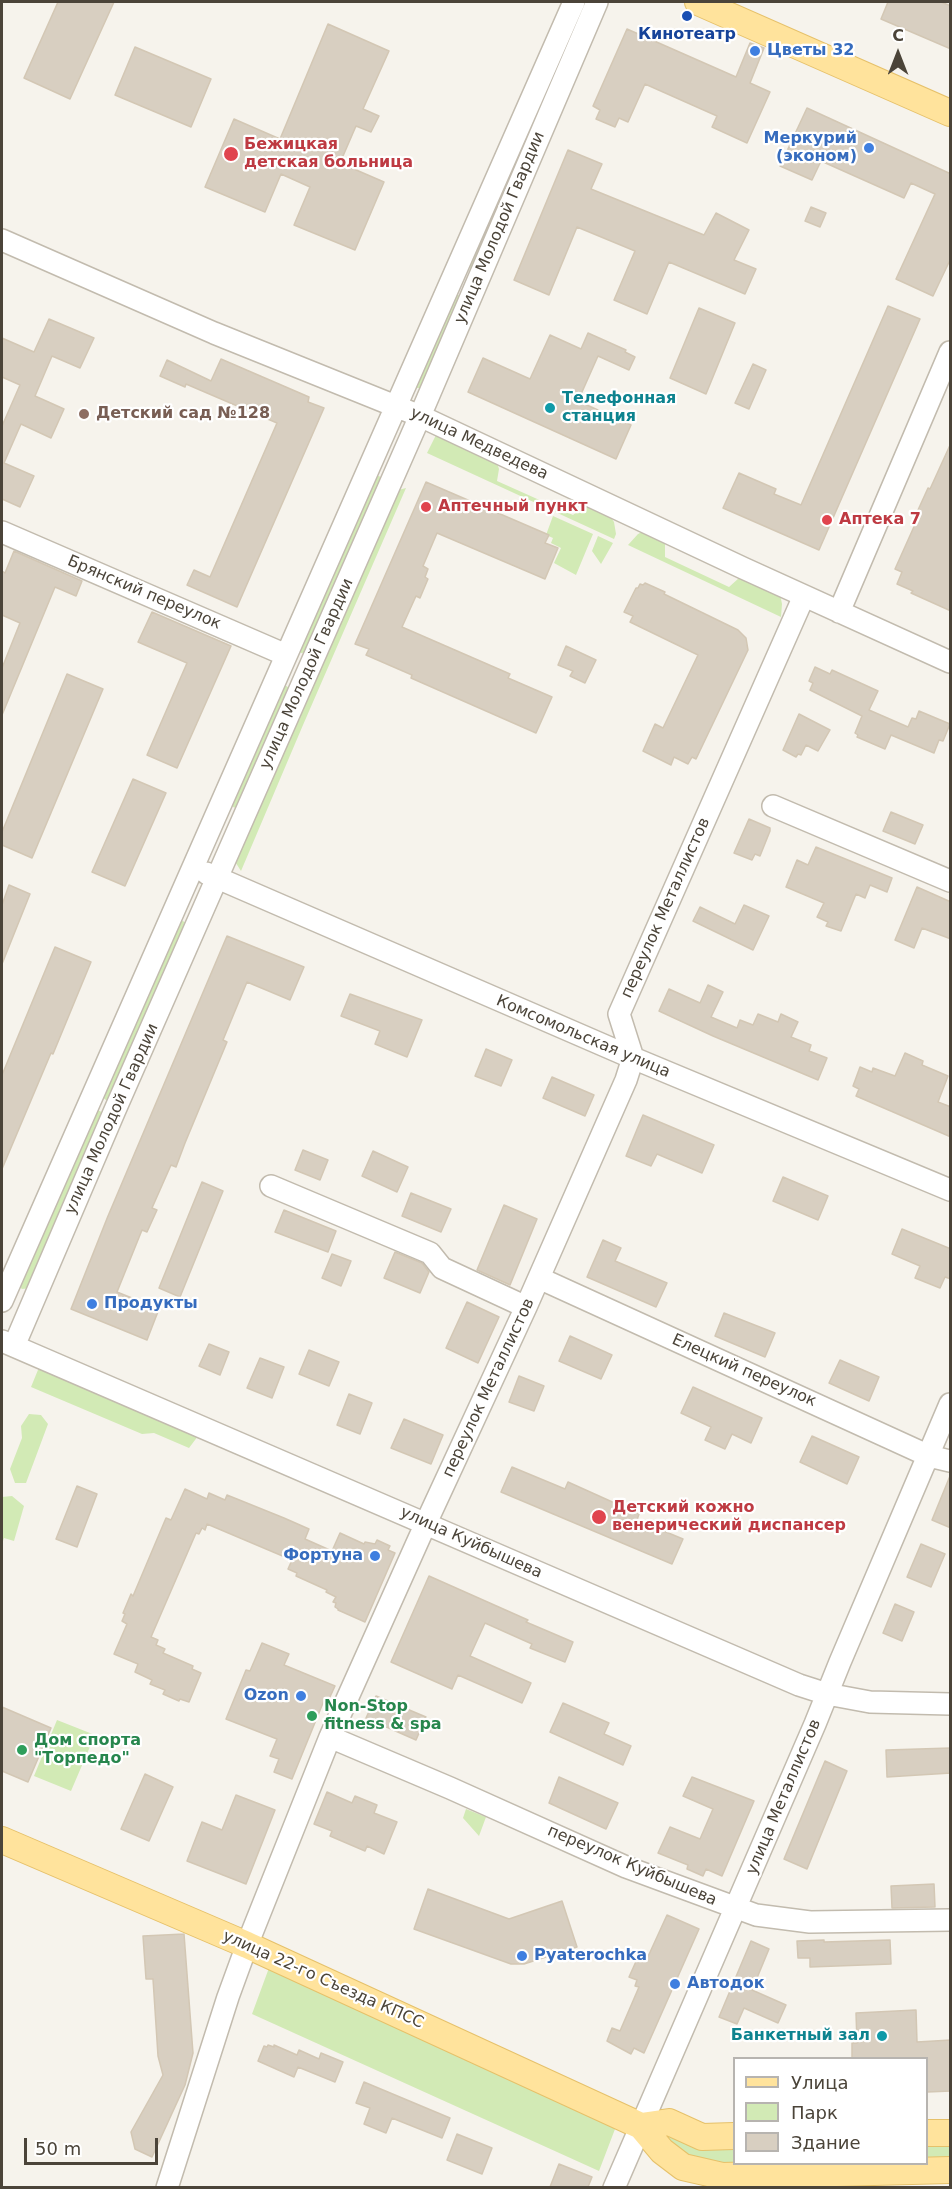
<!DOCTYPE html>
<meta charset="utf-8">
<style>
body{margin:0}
#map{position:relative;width:952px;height:2189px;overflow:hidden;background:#f6f3ec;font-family:"DejaVu Sans",sans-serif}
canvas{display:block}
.frame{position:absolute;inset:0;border:3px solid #4b4439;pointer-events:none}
.legend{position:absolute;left:733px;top:2057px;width:195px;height:108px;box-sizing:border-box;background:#fff;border:2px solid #b7b4b0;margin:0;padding:8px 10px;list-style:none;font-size:18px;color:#4b4439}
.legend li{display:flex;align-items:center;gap:12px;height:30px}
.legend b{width:30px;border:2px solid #b7b4b0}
.north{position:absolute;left:868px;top:24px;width:60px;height:60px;-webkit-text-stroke:4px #fff;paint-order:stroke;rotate:0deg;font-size:16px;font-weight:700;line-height:24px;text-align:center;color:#4b4439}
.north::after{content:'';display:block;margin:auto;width:21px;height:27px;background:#4b4439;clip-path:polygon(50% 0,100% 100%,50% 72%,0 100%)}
.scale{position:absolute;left:24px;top:2138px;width:134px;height:27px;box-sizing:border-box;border:3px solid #4b4439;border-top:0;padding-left:8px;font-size:18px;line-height:21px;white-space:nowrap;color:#4b4439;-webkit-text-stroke:4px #fff;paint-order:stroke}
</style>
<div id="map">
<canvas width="952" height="2189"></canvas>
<div class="frame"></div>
<ul class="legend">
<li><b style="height:8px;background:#ffe39c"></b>Улица</li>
<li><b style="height:16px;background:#d2eab5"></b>Парк</li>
<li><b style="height:16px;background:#d8cfc1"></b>Здание</li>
</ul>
<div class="north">С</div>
<div class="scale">50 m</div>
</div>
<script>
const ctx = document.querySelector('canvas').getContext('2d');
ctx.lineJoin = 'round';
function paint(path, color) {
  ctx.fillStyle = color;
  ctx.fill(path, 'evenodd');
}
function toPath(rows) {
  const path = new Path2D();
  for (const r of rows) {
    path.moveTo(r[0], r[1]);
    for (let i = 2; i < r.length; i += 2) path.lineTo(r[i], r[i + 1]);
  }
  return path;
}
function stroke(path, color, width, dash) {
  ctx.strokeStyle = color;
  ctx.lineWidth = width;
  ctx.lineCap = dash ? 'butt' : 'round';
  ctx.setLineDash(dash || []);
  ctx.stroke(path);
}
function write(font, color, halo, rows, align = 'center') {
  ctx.font = font + ' "DejaVu Sans",sans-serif';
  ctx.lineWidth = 4.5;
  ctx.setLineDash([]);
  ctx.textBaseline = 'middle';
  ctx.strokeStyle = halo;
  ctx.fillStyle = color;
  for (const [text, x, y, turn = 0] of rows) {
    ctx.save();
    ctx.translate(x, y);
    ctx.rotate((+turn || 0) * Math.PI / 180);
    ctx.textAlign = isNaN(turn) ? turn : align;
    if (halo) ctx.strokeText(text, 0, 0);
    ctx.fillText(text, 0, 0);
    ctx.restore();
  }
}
paint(toPath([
 [526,133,533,137,475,268,471,269,466,266],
 [455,293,460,296,423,388,417,388,414,386],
 [437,433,496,460,499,469,497,481,573,515,585,505,607,512,614,522,616,534,614,539,427,453],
 [374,476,379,476,383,479,306,653,301,653,298,650],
 [406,488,303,725,241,871,234,860,391,492],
 [553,516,593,534,576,575,554,563,561,548,551,543,553,538,546,535],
 [644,531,665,542,665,557,729,587,739,578,746,578,780,594,782,604,781,617,628,545,638,534],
 [598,536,613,543,601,564,592,551],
 [285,685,289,688,236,808,233,807,232,802,280,687],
 [181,920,188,924,109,1100,106,1100,102,1097],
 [98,1110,105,1114,31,1288,22,1289,19,1286,93,1111],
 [40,1365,198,1436,189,1448,154,1433,142,1434,31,1387],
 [29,1414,41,1415,48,1424,26,1483,15,1483,10,1469,22,1438,21,1426],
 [12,1496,24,1506,14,1541,4,1538,2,1544,2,1497],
 [57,1720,95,1735,71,1791,34,1776],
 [466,1809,486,1817,479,1836,463,1818],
 [273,1957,620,2116,599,2171,252,2014],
 [659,2132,734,2145,734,2164,716,2165,699,2161,658,2140],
 [950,2142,950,2161,927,2162,926,2143]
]), '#d2eab5');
const building = toPath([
 [58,2,114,2,70,99,24,78,58,2],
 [888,2,941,2,951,6,951,49,881,19,888,2],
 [328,24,389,51,363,109,379,116,371,132,356,126,340,163,384,182,355,250,294,225,310,187,281,174,265,212,205,187,234,119,280,139,328,24],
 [627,29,736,77,750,43,764,48,750,83,770,92,747,143,712,127,717,116,645,84,628,122,619,118,615,127,596,119,600,110,593,106,627,29],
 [135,47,211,79,191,127,115,95,135,47],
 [807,108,951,174,951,258,933,296,896,279,935,194,911,183,904,198,821,161,812,180,780,166,807,108],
 [568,150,602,164,591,189,704,235,716,213,749,230,734,260,756,269,745,294,669,262,647,314,614,300,635,251,577,227,549,295,514,280,568,150],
 [811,207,826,213,820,227,805,221,811,207],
 [888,306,920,319,819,550,723,508,739,473,776,489,774,494,801,505,888,306],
 [699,308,735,323,706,394,670,378,699,308],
 [49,319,94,338,80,368,52,356,35,396,64,409,51,438,21,424,4,463,34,476,20,507,2,499,2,426,20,385,2,377,2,338,34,352,49,319],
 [588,333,626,350,625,352,635,357,629,370,598,356,578,401,631,425,616,459,468,392,483,358,530,379,550,335,581,349,588,333],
 [221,359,309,397,308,402,324,408,237,607,187,585,194,570,210,577,277,423,186,384,185,387,160,376,167,360,211,381,221,359],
 [753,364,766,370,749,409,735,403,753,364],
 [951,443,951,611,911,593,913,591,897,584,902,572,895,569,921,511,918,510,928,488,930,489,951,443],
 [426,482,549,535,545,543,558,548,545,579,437,533,423,566,428,569,425,577,428,579,420,598,416,596,402,627,510,674,508,678,552,697,536,733,411,678,412,675,366,655,369,649,355,644,426,482],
 [14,551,82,581,76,596,55,587,2,715,2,668,20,623,2,615,2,571,5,573,14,551],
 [645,583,665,592,664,594,738,630,746,638,748,650,696,759,692,757,688,764,674,757,671,765,643,751,655,724,663,728,698,655,630,622,633,616,624,612,636,588,638,588,640,584,643,585,645,583],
 [152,612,231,646,177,768,147,755,187,663,138,642,152,612],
 [566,646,596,660,585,683,570,676,573,671,558,665,566,646],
 [815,667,830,674,832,670,878,691,869,710,908,727,912,718,916,719,919,711,950,724,943,741,939,740,934,753,891,735,885,749,857,737,858,735,855,733,862,716,810,690,813,683,809,681,815,667],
 [67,674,103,689,32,858,2,845,2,832,67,674],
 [799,714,830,730,818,751,806,745,801,755,798,754,796,757,783,750,799,714],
 [133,779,166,793,125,886,92,872,133,779],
 [891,812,923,825,915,844,883,831,891,812],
 [749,819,770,828,770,831,760,856,755,854,752,860,734,853,749,819],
 [816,847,892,878,887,892,870,885,865,898,856,894,841,931,826,926,828,922,817,917,824,903,786,887,797,860,808,865,816,847],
 [9,885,30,894,2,964,2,905,9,885],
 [917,887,951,902,951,939,922,928,914,948,895,940,917,887],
 [744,905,769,916,753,950,693,921,700,907,735,924,744,905],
 [227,936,304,967,290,1000,247,982,223,1040,227,1042,185,1143,176,1167,171,1165,152,1208,157,1210,147,1232,142,1230,117,1292,159,1309,147,1340,71,1309,108,1216,227,936],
 [55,947,91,962,53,1054,51,1053,2,1169,2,1075,55,947],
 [708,985,723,992,711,1017,737,1028,740,1020,753,1025,758,1014,778,1022,781,1014,798,1022,791,1037,811,1045,809,1051,827,1058,818,1080,713,1036,659,1011,669,989,700,1003,708,985],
 [350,994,422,1020,407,1057,375,1044,380,1031,341,1016,350,994],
 [486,1049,512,1060,501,1086,475,1076,486,1049],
 [905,1053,923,1061,922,1065,948,1076,938,1102,951,1107,951,1137,856,1096,859,1089,853,1086,860,1067,872,1072,873,1068,895,1076,905,1053],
 [552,1077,594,1095,585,1116,543,1098,552,1077],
 [643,1115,714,1145,702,1173,657,1154,651,1166,626,1156,643,1115],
 [303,1150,328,1160,320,1180,295,1170,303,1150],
 [373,1151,408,1167,397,1192,362,1176,373,1151],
 [783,1177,828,1196,818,1220,773,1201,783,1177],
 [202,1182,223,1191,180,1297,159,1288,202,1182],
 [411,1193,451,1209,441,1232,402,1216,411,1193],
 [504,1205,537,1219,510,1285,477,1270,504,1205],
 [284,1210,336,1231,328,1252,275,1232,284,1210],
 [902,1229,951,1249,951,1279,945,1277,940,1288,915,1278,920,1266,892,1254,902,1229],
 [603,1240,621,1248,615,1261,667,1283,656,1307,587,1277,603,1240],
 [395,1252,422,1263,429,1272,420,1293,384,1278,395,1252],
 [332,1254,351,1261,341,1286,322,1278,332,1254],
 [467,1302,499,1317,478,1363,446,1348,467,1302],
 [724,1313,775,1333,765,1357,715,1336,724,1313],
 [570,1336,612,1355,601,1379,559,1361,570,1336],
 [209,1344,229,1352,220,1375,199,1366,209,1344],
 [309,1350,339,1362,329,1386,299,1374,309,1350],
 [260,1358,284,1367,272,1398,247,1388,260,1358],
 [840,1360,879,1377,869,1401,829,1383,840,1360],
 [519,1376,544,1386,534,1411,509,1402,519,1376],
 [693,1387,762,1418,751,1443,732,1434,725,1449,705,1440,711,1427,681,1413,693,1387],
 [349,1394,372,1403,360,1434,337,1425,349,1394],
 [404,1419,443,1435,431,1464,391,1448,404,1419],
 [812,1436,859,1457,847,1484,800,1462,812,1436],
 [512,1467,565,1489,568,1482,639,1514,637,1520,683,1539,672,1564,501,1492,512,1467],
 [950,1476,951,1476,951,1528,932,1520,950,1476],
 [77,1486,97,1494,77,1547,56,1539,77,1486],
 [185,1489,207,1499,209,1493,225,1500,227,1495,284,1518,309,1529,305,1539,332,1551,340,1533,364,1544,365,1542,375,1544,377,1540,390,1546,388,1550,395,1553,365,1622,338,1610,338,1609,335,1607,336,1603,333,1602,336,1597,326,1592,327,1590,296,1576,297,1573,288,1569,292,1560,207,1524,205,1530,202,1528,199,1534,196,1533,151,1637,158,1640,156,1645,165,1649,163,1653,193,1666,192,1669,201,1673,189,1702,180,1699,179,1701,163,1694,165,1690,150,1684,152,1680,135,1672,138,1664,114,1654,127,1624,122,1621,125,1614,123,1613,131,1594,133,1596,166,1518,171,1520,185,1489],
 [921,1544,945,1554,931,1587,907,1577,921,1544],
 [429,1576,528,1620,526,1622,573,1642,565,1662,530,1648,532,1644,485,1623,470,1656,531,1683,522,1703,458,1675,452,1689,391,1662,429,1576],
 [895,1604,914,1612,902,1641,883,1633,895,1604],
 [262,1643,289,1654,284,1665,335,1686,329,1699,325,1698,292,1779,274,1772,279,1759,270,1756,277,1739,226,1719,246,1670,250,1671,262,1643],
 [376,1696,426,1717,416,1740,366,1718,376,1696],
 [563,1703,609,1723,604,1734,631,1746,623,1765,550,1732,563,1703],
 [2,1707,51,1728,28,1782,2,1771,2,1707],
 [951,1748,951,1773,887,1777,886,1750,951,1748],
 [825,1761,847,1771,807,1869,784,1859,825,1761],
 [145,1774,173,1787,149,1841,121,1829,145,1774],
 [559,1777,618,1803,606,1829,549,1803,559,1777],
 [692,1777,754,1801,722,1876,706,1869,703,1876,687,1869,688,1865,658,1853,670,1827,700,1839,713,1809,683,1796,692,1777],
 [327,1792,352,1803,355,1796,377,1805,374,1813,397,1822,384,1854,367,1846,365,1851,330,1836,332,1831,314,1824,327,1792],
 [236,1795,275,1810,246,1884,187,1861,202,1822,222,1830,236,1795],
 [934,1884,935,1907,892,1908,891,1886,934,1884],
 [428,1889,509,1919,562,1901,577,1947,524,1964,511,1964,414,1929,428,1889],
 [667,1915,699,1929,644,2053,634,2048,631,2054,607,2041,612,2028,620,2031,639,1987,635,1986,637,1980,629,1977,638,1957,646,1961,667,1915],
 [184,1934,193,2053,185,2085,152,2157,135,2149,131,2132,163,2075,158,2056,153,1979,146,1979,143,1936,184,1934],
 [824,1940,824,1942,890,1940,891,1964,810,1967,810,1958,798,1958,797,1941,824,1940],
 [751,1941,769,1949,752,1990,786,2005,778,2023,744,2008,737,2024,719,2017,751,1941],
 [916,2010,917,2042,951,2040,951,2091,927,2092,927,2058,852,2058,852,2043,857,2043,856,2013,916,2010],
 [268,2045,274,2047,274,2045,297,2055,299,2050,319,2059,321,2053,343,2062,335,2082,298,2067,294,2077,258,2061,264,2046,267,2047,268,2045],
 [364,2082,450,2118,442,2138,392,2118,386,2133,364,2124,370,2108,356,2103,364,2082],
 [457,2134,492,2148,482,2174,447,2160,457,2134],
 [559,2164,592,2177,588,2187,550,2187,559,2164]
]);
paint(building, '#d8cfc1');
stroke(building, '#d3c7b4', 1.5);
const minor = toPath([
 [2,240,214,333,420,416,743,568,950,662],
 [2,532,286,655],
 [839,612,950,352],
 [773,806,950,881],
 [206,873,633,1058,950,1190],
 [271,1186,430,1253,442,1268,526,1307],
 [539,1278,929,1456,950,1461],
 [2,1301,574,2],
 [2,1341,799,1685,827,1694,870,1702,950,1704],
 [14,1346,115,1110,420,416,597,2],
 [330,1737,450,1788,626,1867,756,1915,810,1922,950,1920],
 [167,2188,228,1997,247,1945,330,1737,426,1523,526,1307,626,1080,633,1058,619,1014,804,596],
 [614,2188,815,1724,840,1662,950,1404]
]);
const major = toPath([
 [698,2,950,113],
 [2,1840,247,1945,641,2126,662,2151,683,2167,722,2176,950,2170],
 [641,2126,669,2122,702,2137,734,2136],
 [926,2133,950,2133]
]);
stroke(minor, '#c2bbae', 24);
stroke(major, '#e6c16a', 28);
stroke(minor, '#fff', 21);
stroke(major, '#ffe39c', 26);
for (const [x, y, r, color] of [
 [687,16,6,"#1a4fb4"],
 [755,51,6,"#3f7fe0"],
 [869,148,6,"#3f7fe0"],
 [231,154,8,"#e0444e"],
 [550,408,6,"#0f9aa8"],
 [84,414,6,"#8d6e63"],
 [426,507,6,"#e0444e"],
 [827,520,6,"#e0444e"],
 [92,1304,6,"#3f7fe0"],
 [599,1517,8,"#e0444e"],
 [375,1556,6,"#3f7fe0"],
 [301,1696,6,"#3f7fe0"],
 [312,1716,6,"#2e9e5b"],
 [22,1750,6,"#2e9e5b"],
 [522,1956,6,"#3f7fe0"],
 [675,1984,6,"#3f7fe0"],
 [882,2036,6,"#0f9aa8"]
]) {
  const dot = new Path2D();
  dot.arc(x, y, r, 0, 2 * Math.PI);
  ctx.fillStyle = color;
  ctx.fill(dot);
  stroke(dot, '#fff', 2);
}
write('bold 16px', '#164399', '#fff', [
 ["Кинотеатр",687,35]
]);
write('bold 16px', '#366cbe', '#fff', [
 ["Цветы 32",767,51],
 ["Меркурий",857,139,"right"],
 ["(эконом)",857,157,"right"],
 ["Продукты",104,1304],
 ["Фортуна",363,1556,"right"],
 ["Ozon",289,1696,"right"],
 ["Pyaterochka",534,1956],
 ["Автодок",687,1984]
], 'left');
write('bold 16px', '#be3a42', '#fff', [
 ["Бежицкая",244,145],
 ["детская больница",244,163],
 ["Аптечный пункт",438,507],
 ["Аптека 7",839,520],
 ["Детский кожно",612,1508],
 ["венерический диспансер",612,1526]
], 'left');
write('16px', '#4b4439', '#fff', [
 ["улица Молодой Гвардии",500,228,-67],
 ["улица Медведева",479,444,25],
 ["Брянский переулок",144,593,23],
 ["улица Молодой Гвардии",307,674,-66],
 ["переулок Металлистов",666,908,-66],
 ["Комсомольская улица",583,1037,23],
 ["улица Молодой Гвардии",112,1119,-66],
 ["Елецкий переулок",744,1371,24],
 ["переулок Металлистов",489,1388,-65],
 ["улица Куйбышева",471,1543,24],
 ["улица Металлистов",784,1797,-67],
 ["переулок Куйбышева",632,1866,23],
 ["улица 22-го Съезда КПСС",323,1980,24]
]);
write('bold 16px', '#0d838f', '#fff', [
 ["Телефонная",562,399],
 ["станция",562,417],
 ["Банкетный зал",870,2036,"right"]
], 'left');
write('bold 16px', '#785e54', '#fff', [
 ["Детский сад №128",96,414]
], 'left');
write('bold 16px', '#27864d', '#fff', [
 ["Non-Stop",324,1707],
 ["fitness & spa",324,1725],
 ["Дом спорта",34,1741],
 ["\"Торпедо\"",34,1759]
], 'left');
</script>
